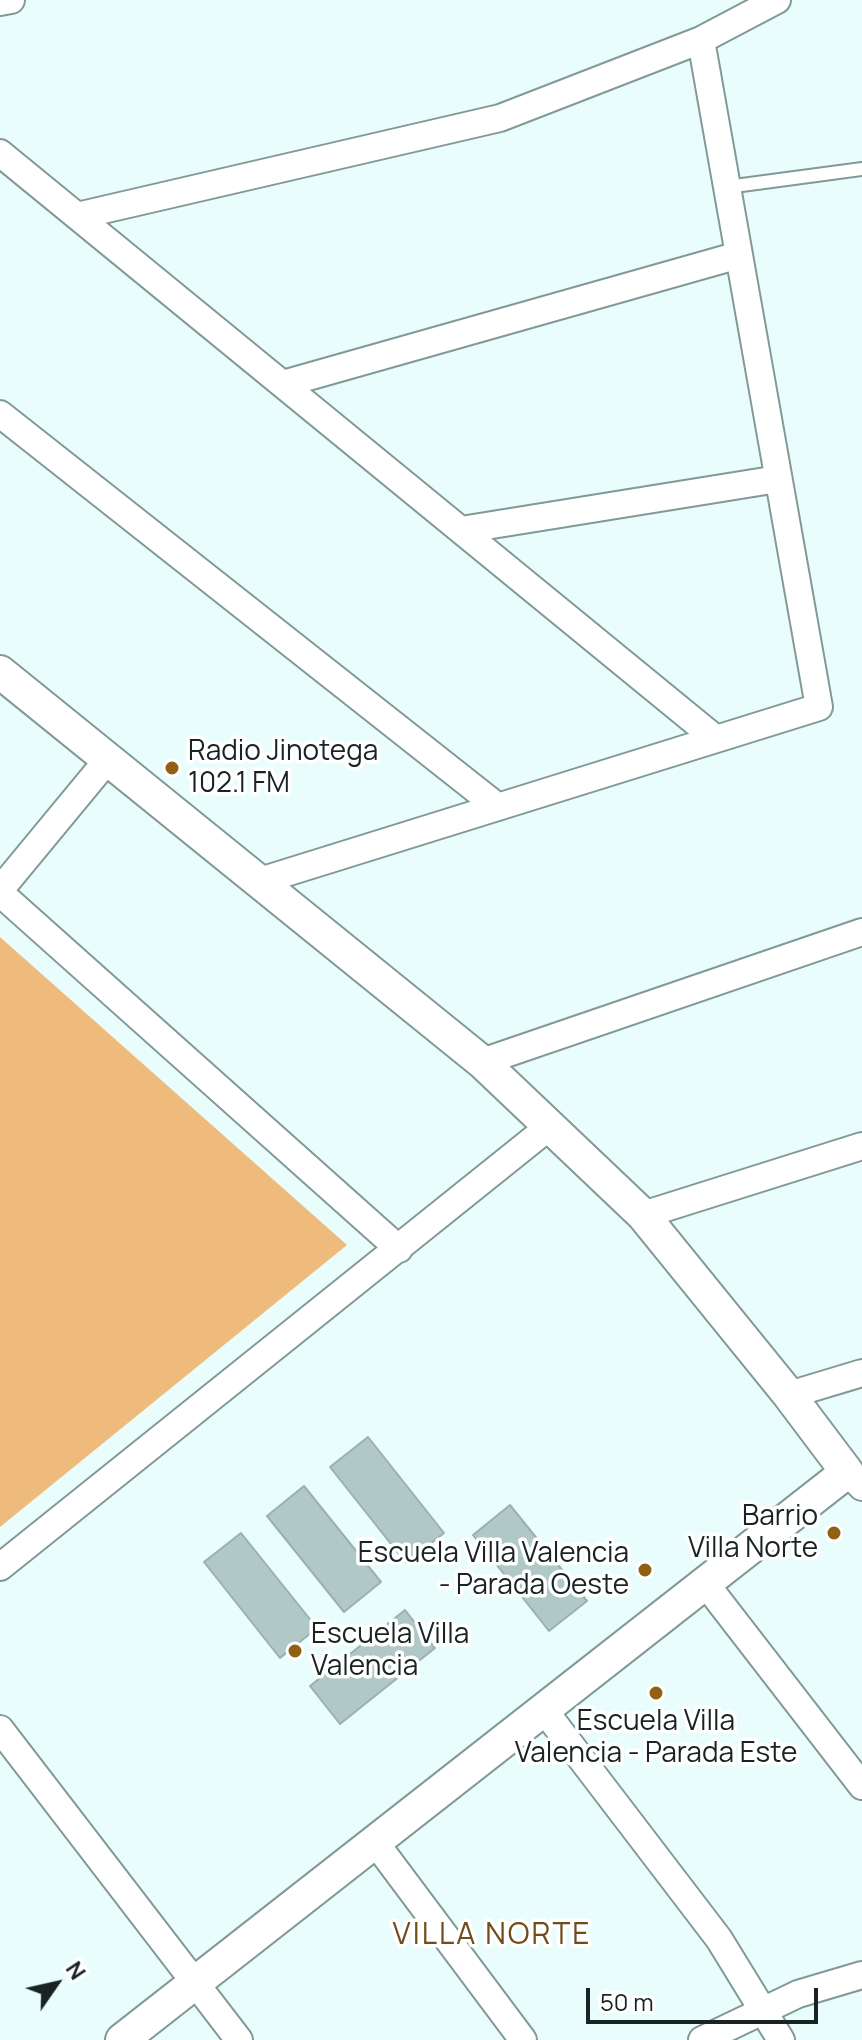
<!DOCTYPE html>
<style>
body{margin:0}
#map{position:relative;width:862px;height:2040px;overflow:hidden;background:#e9fefc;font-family:Manrope,sans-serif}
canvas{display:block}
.north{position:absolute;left:16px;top:1944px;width:80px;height:80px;-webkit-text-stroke:6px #fff;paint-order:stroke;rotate:56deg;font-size:22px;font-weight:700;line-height:32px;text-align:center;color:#192322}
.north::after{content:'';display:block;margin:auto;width:28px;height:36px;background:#192322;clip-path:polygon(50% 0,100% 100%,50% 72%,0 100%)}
.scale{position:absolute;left:586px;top:1988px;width:232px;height:36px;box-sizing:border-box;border:4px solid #192322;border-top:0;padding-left:10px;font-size:24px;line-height:28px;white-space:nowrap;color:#192322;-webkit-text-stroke:6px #fff;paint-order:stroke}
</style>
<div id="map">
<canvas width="862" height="2040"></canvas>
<div class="north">N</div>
<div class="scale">50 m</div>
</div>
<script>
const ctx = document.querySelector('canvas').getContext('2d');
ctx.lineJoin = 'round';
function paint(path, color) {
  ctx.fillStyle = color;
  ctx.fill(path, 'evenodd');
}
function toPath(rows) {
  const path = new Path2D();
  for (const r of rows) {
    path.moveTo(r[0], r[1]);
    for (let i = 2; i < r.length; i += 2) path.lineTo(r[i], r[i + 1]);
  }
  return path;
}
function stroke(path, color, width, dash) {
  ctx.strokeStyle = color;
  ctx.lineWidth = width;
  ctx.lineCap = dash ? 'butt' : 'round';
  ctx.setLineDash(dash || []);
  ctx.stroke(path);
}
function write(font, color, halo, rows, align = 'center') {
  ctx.font = font + ' Manrope,sans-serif';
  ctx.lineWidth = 7;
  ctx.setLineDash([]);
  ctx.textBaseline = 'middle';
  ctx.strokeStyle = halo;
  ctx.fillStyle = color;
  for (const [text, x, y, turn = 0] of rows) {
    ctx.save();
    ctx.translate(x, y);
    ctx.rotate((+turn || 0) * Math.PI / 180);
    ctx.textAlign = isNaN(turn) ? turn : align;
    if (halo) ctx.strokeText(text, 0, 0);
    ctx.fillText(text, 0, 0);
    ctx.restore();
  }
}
paint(toPath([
 [0,937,347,1245,0,1527]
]), '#efbb7d');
const building = toPath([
 [368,1437,444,1533,406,1563,330,1467,368,1437],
 [304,1486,381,1582,344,1612,267,1516,304,1486],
 [510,1505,587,1601,549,1631,473,1535,510,1505],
 [241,1533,317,1628,280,1658,204,1562,241,1533],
 [405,1610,435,1648,340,1724,310,1686,405,1610]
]);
paint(building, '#b0c8c6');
stroke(building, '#99b1af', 2);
const service = toPath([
 [727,187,862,169]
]);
const minor = toPath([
 [0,2,11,0],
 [0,153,716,739],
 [77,216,500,118,701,40,777,0],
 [283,384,739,255],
 [0,414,498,807],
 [461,530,778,479],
 [260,881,819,707,701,40],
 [0,890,109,758],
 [0,893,399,1249],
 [482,1062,862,932],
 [643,1215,862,1146],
 [789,1395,862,1373],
 [847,1472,862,1487],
 [0,1567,550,1126],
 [705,1583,862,1786],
 [544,1710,719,1939,781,2040],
 [0,1729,239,2040],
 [375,1842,523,2040],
 [702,2040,798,1994,862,1975]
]);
const tertiary = toPath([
 [0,672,482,1062,643,1215,789,1395,847,1472,122,2040]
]);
stroke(service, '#819997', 16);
stroke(minor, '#819997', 30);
stroke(tertiary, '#819997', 36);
stroke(service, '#fff', 12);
stroke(minor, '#fff', 26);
stroke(tertiary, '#fff', 32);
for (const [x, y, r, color] of [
 [172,768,8,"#935f13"],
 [834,1533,8,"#935f13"],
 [645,1570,8,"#935f13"],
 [295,1651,8,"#935f13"],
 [656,1693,8,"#935f13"]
]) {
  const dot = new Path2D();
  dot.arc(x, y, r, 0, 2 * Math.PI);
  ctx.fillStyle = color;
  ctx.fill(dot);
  stroke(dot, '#fff', 3);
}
write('28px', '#192322', '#fff', [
 ["Radio Jinotega",188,752],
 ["102.1 FM",188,784],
 ["Barrio",818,1517,"right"],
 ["Villa Norte",818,1549,"right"],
 ["Escuela Villa Valencia",629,1554,"right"],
 ["- Parada Oeste",629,1586,"right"],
 ["Escuela Villa",311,1635],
 ["Valencia",311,1667],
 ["Escuela Villa",656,1722,"center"],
 ["Valencia - Parada Este",656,1754,"center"]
], 'left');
ctx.letterSpacing = '2px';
write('30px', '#704c1b', '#fff', [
 ["VILLA NORTE",492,1936]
]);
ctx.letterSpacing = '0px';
</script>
